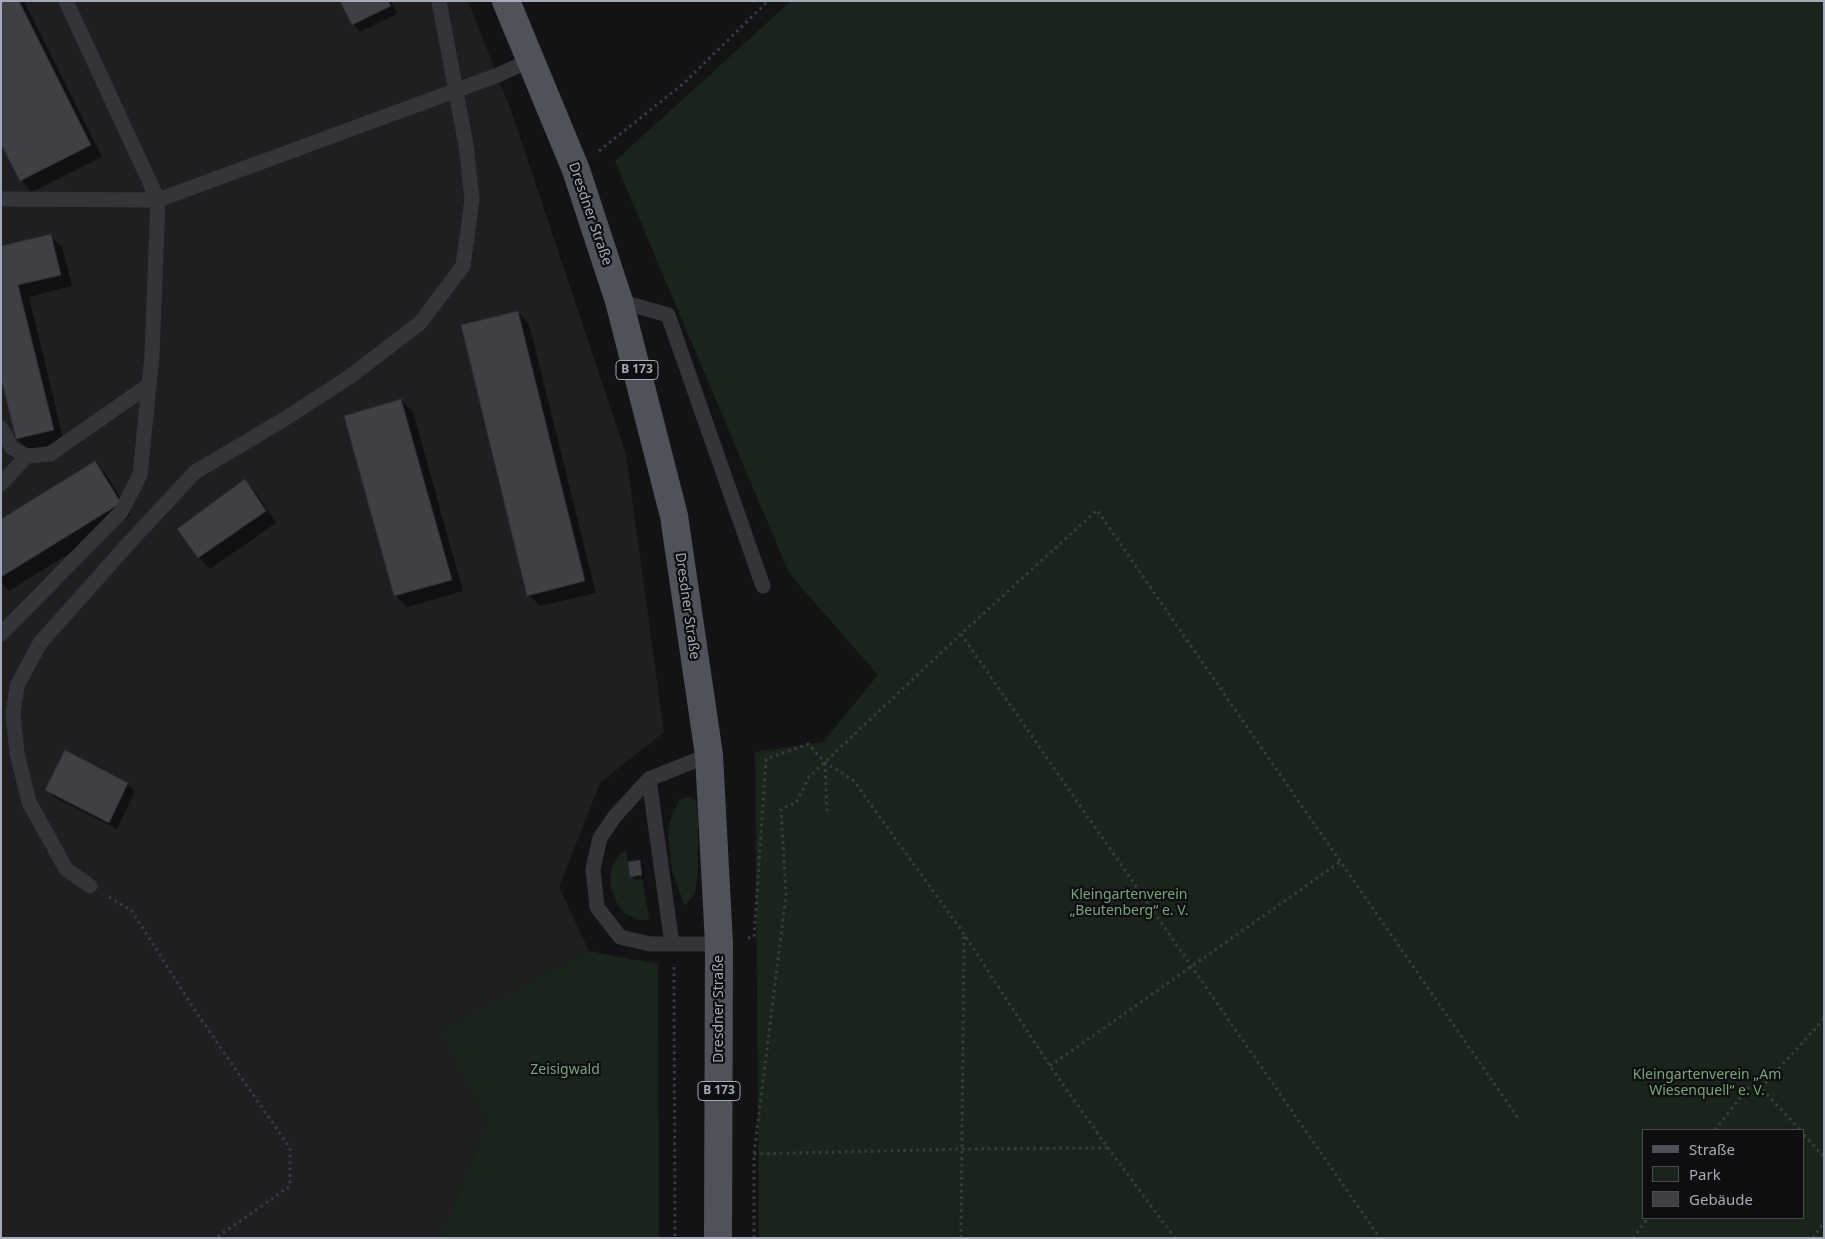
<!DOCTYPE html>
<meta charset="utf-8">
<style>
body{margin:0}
#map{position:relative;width:1825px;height:1239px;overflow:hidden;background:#131315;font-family:"Noto Sans",sans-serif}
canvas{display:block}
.frame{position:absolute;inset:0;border:2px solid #a4aab7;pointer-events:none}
.legend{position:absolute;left:1642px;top:1129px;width:162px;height:90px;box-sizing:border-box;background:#0e0e10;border:1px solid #4a4c53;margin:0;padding:6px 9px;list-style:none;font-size:15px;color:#a4aab7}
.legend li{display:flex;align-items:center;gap:10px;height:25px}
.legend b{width:25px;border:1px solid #4a4c53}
</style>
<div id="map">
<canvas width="1825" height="1239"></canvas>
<div class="frame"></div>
<ul class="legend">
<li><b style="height:6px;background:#50525a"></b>Straße</li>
<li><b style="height:14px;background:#1b241c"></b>Park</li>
<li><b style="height:14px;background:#3f4046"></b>Gebäude</li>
</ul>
</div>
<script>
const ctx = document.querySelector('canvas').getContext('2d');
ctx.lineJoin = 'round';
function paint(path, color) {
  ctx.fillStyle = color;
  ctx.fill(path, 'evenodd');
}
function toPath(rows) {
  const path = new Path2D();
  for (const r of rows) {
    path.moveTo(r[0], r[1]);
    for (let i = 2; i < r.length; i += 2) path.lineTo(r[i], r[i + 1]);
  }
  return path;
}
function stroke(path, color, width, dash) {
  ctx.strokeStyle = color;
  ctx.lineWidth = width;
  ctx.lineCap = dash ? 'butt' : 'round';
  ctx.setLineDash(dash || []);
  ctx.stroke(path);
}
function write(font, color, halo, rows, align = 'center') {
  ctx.font = font + ' "Noto Sans",sans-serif';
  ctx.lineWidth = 4.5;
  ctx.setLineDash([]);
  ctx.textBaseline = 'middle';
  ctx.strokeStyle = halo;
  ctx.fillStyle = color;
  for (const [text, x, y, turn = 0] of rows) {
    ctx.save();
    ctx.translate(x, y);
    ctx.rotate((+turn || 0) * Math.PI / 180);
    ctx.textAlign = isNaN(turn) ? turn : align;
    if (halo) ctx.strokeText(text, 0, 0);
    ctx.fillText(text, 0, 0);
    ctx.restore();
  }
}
paint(toPath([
 [1,1,468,1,512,113,626,454,664,732,600,783,559,887,589,951,441,1031,488,1122,440,1238,1,1238]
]), '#1f1f22');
paint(toPath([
 [791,1,1824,1,1824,1238,759,1238,755,752,823,742,878,675,789,573,615,161],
 [1644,1130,1804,1130,1804,1218,1644,1218],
 [689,797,696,800,698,818,698,871,695,893,685,906,672,871,668,832,672,815,680,799],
 [626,851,630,877,642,875,649,920,639,920,624,913,615,900,610,883,612,867,620,854],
 [589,951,658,964,659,1238,440,1238,488,1122,441,1031]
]), '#1b241c');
paint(toPath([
 [1,1,24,1,102,157,32,192,21,180],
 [341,1,391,1,397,14,360,32,353,24],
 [50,236,62,247,72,286,29,297,64,442,29,450,17,439,1,373,1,248],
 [518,312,529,324,596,593,540,606,529,595],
 [401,400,413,412,463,591,407,607,395,595],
 [95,463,106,474,131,515,9,591,1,583,1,521],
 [244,481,256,493,276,523,210,569,199,557],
 [127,784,135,791,117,829,54,797,47,790],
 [639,861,643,865,645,878,635,880,632,876]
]), '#0007');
const building = toPath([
 [1,1,19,1,91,145,20,181,1,144,1,1],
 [340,1,388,1,391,6,352,25,340,1],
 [51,234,61,275,18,285,54,430,16,439,1,378,1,246,51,234],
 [518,311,585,581,527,596,461,325,518,311],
 [401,399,452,580,394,596,344,416,401,399],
 [95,461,121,503,1,577,1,519,95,461],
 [245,479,266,511,198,558,177,529,245,479],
 [65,750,128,783,109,823,45,790,65,750],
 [640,860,642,875,630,877,628,862,640,860]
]);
paint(building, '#3f4046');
stroke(building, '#2d2d32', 1);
stroke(toPath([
 [599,151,684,83,768,1],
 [961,634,1380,1238],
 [825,763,827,811],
 [109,897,132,911,198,1015,290,1148,290,1186,216,1238],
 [748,938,754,937,766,759,808,744,825,762,854,781,964,934,1050,1066,1108,1148,1175,1238],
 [674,967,675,1238],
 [1050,1066,1340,862],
 [1761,1088,1824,1019],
 [1715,1130,1751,1084,1761,1088,1800,1130],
 [1804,1135,1824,1157],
 [754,1154,962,1149,1108,1148],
 [754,1238,754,1154,786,895,781,809,796,803,809,777,961,634,1097,510,1520,1121],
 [961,1238,964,934],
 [1633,1238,1648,1218],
 [1813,1238,1824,1222]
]), '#3a3c42', 3, [2.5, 4]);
stroke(toPath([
 [1,199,158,200,66,1],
 [619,301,668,315,763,586],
 [1,428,12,448,27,456,50,454,149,385],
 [1,484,27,456],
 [1,634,121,512,140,475,152,355,158,200,498,75,531,60],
 [709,755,649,779,615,816,600,838,593,869,597,907,620,937,650,944,719,944],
 [649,779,672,944],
 [90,886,66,869,29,802,17,753,13,714,17,686,40,643,129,543,195,472,278,423,348,378,420,323,463,266,472,199,466,145,439,1]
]), '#34353b', 15);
stroke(toPath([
 [506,1,576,170,619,301,674,516,709,755,719,944,718,1238]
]), '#50525a', 28);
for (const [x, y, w] of [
 [637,370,42],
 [719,1091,42]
]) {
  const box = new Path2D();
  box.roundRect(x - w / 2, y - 9.5, w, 19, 4);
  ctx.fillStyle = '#0e0e10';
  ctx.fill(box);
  stroke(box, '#a4aab7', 1);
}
write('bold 12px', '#a4aab7', null, [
 ["B 173",637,370],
 ["B 173",719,1091]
]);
write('14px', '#a4aab7', '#0e0e10', [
 ["Dresdner Straße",590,214,71],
 ["Dresdner Straße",687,606,82],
 ["Dresdner Straße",719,1009,-90]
]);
write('14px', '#79a47a', '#0e0e10', [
 ["Kleingartenverein",1129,895],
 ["„Beutenberg“ e. V.",1129,911],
 ["Zeisigwald",565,1070],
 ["Kleingartenverein „Am",1707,1075],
 ["Wiesenquell“ e. V.",1707,1091]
]);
</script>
